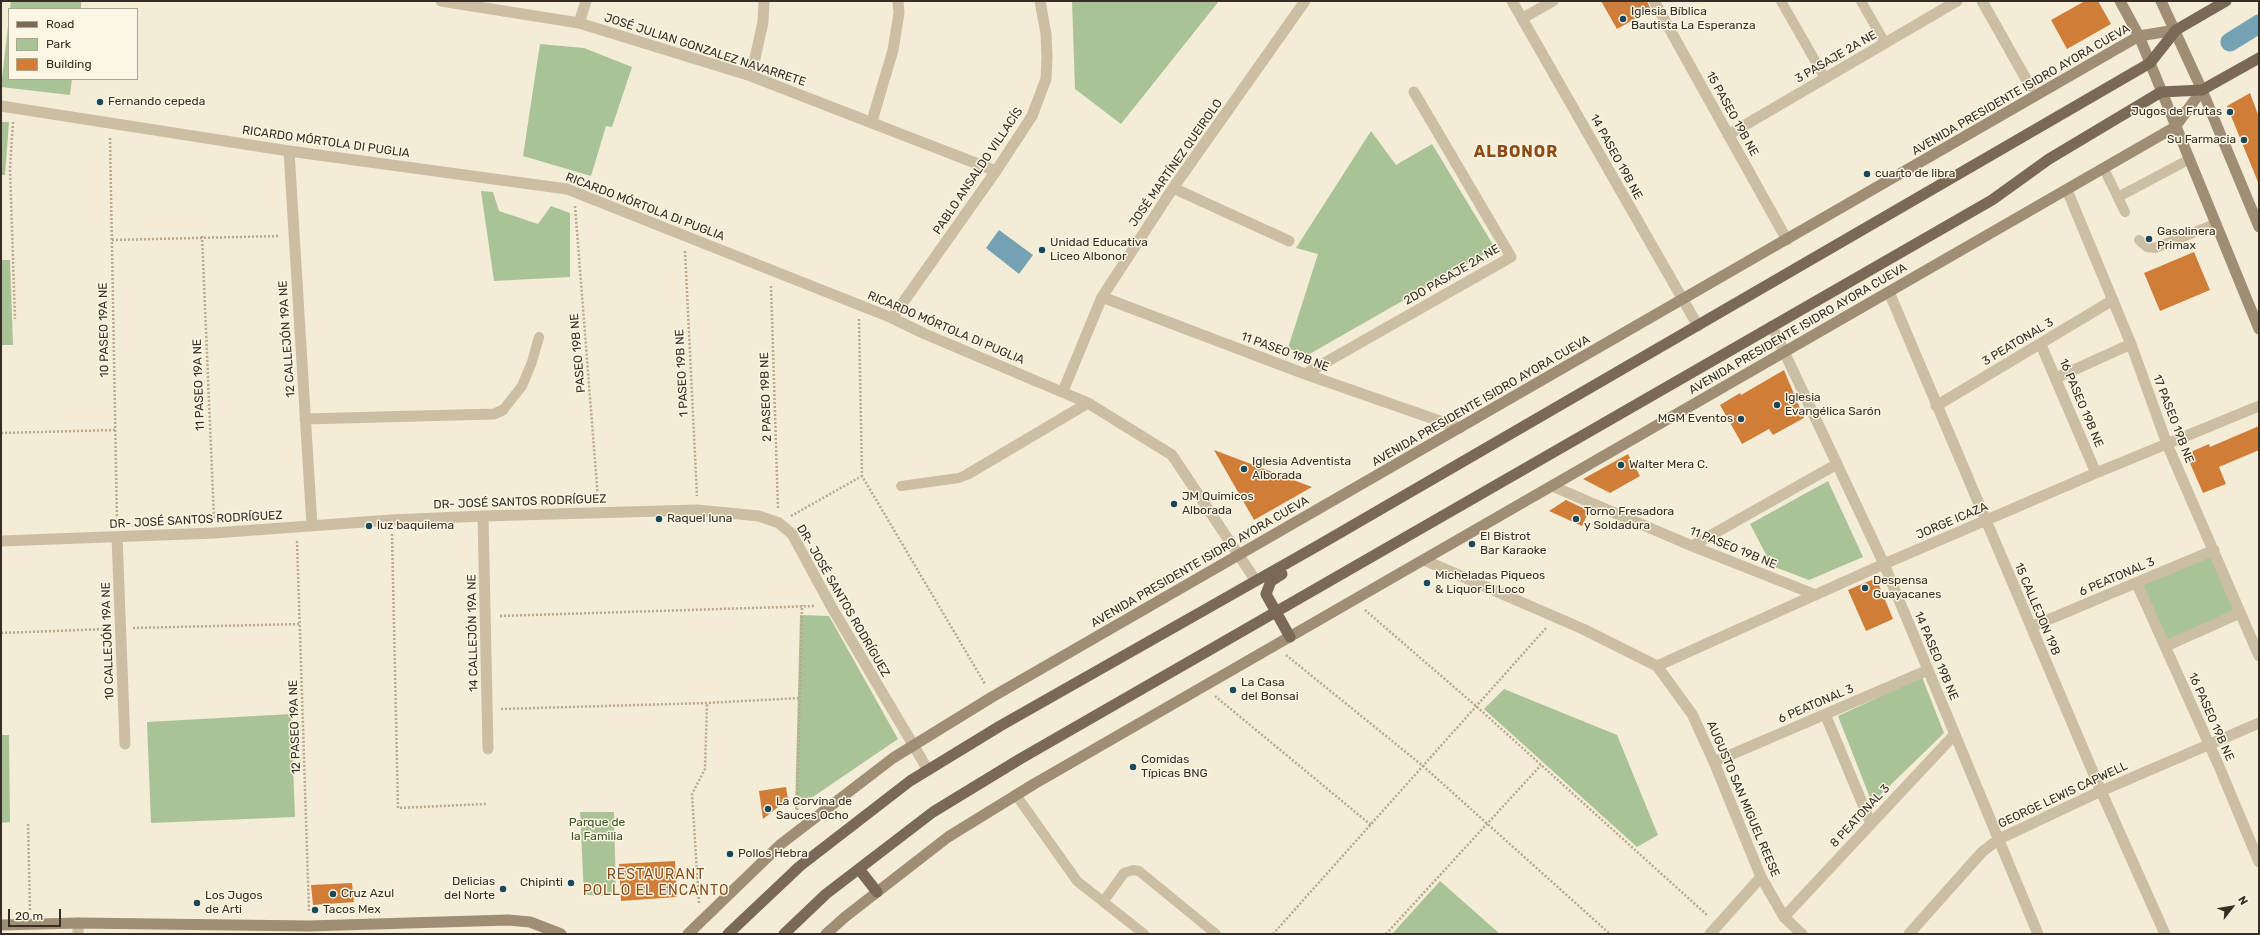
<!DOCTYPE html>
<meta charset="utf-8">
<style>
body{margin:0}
#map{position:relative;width:2260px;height:935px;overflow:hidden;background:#f3ecd7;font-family:Rubik,sans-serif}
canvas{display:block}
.frame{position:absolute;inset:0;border:2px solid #362e25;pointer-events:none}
.legend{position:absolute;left:8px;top:8px;width:130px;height:72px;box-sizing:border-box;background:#fbf5e3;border:1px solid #aca597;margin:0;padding:5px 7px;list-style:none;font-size:12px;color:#362e25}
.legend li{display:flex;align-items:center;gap:8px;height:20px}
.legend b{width:20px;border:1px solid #aca597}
.north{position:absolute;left:2212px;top:887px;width:40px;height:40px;-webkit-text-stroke:3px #fbf5e3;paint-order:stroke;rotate:59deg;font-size:11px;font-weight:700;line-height:16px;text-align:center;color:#362e25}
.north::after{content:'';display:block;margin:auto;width:14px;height:18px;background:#362e25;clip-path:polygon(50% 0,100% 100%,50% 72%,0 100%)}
.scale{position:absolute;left:8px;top:909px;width:53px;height:18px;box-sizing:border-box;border:2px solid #362e25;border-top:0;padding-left:5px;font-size:12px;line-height:14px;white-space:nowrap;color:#362e25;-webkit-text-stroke:3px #fbf5e3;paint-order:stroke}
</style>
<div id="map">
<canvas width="2260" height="935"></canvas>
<div class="frame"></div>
<ul class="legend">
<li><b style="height:5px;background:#796955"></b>Road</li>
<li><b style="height:11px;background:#aac396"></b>Park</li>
<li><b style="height:11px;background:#d07d38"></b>Building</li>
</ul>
<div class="north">N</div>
<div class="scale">20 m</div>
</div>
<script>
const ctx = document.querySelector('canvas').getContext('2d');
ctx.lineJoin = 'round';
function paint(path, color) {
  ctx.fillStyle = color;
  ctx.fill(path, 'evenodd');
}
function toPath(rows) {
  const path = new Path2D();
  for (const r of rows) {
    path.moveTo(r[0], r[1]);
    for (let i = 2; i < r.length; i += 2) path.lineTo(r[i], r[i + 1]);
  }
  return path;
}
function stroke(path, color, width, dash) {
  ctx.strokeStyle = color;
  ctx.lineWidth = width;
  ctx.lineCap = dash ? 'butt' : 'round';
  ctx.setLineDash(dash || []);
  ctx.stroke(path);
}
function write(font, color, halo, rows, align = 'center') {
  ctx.font = font + ' Rubik,sans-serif';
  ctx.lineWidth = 3;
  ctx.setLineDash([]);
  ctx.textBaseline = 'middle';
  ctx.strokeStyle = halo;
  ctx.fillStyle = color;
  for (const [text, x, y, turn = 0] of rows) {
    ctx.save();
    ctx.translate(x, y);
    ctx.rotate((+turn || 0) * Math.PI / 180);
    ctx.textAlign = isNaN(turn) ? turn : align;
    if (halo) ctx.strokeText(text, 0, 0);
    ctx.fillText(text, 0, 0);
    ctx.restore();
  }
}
paint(toPath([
 [11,1,81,1,81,9,10,9],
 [1072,1,1219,1,1121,124,1075,89],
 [9,18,9,79,72,79,70,95,1,87],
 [540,44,584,48,632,67,612,127,606,126,591,176,523,156],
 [1,122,9,122,5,175,1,175],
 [1371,131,1396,165,1432,144,1495,248,1306,356,1288,348,1318,254,1296,248],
 [481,191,493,192,499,211,538,224,551,206,570,213,570,277,494,281],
 [1,260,10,260,13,345,1,345],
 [1828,481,1863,557,1809,580,1772,566,1750,524],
 [2214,550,2240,613,2166,646,2137,584],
 [800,615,829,616,898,739,795,809],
 [1922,677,1944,733,1872,803,1838,716],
 [1504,689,1617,735,1658,835,1637,847,1484,709],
 [291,714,295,817,151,823,147,722],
 [1,735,9,735,10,822,1,823],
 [580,812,614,812,616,896,584,895],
 [1440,881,1500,934,1392,934]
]), '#aac396');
paint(toPath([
 [999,230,1033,255,1019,274,986,248]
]), '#74a2b2');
stroke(toPath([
 [2230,42,2259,24]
]), '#74a2b2', 19);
paint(toPath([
 [1601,1,1647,1,1651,10,1617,29],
 [2085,1,2098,1,2111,24,2067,49,2051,20],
 [2250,93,2259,117,2258,182,2227,106],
 [2194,252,2210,290,2160,311,2144,273],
 [1784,370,1804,418,1773,435,1769,429,1742,444,1720,405,1740,393,1741,395],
 [2259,426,2259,450,2219,467,2226,484,2203,493,2186,454,2209,444,2210,447],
 [1214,450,1312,487,1254,520],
 [1628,454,1640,476,1610,493,1583,479],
 [1566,500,1589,511,1582,526,1549,511],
 [1876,578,1893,619,1866,631,1848,590],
 [786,787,788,799,763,819,759,791],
 [675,861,677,897,621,901,619,864],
 [352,883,354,902,313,905,311,885]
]), '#d07d38');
stroke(toPath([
 [13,122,10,168,15,319],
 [110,138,117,523],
 [575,206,598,499],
 [202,236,214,519],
 [112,240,280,236],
 [685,251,697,496],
 [771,286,778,509],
 [859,319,862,476,985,684],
 [1,433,115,430],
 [791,516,862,476],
 [392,534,398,808,486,804],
 [297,541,309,912],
 [1365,610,1476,706,1707,915],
 [500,616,814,606],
 [133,628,301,624],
 [1,633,106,629],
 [1286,655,1423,766,1610,934],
 [1215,696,1371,825],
 [501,709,707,703,800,698],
 [797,814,802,605],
 [28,824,30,910],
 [699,903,692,794,705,769,707,703],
 [1273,934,1546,628],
 [1386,934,1541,765]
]), '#b8a88c', 2.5, [2, 2]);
stroke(toPath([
 [1781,1,1825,78],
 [1861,1,1885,43],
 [2104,169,2125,212],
 [2118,197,2188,160],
 [2139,240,2147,247,2155,248,2215,224],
 [503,410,522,386,532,362,539,337],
 [901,486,959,478,968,474],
 [1016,795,1077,881,1144,934],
 [1103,902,1124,873,1133,870,1139,871,1216,934]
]), '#ccbea2', 10);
stroke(toPath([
 [441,1,579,23,751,76,996,171],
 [1512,1,1698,326],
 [1654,1,1787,240],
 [1982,1,2030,86],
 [1523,18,1553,1],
 [579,23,586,1],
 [751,76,763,22,764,1],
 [1,106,289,151,567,189,892,318,925,334,1088,403,1172,455,1256,581],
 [872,121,893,50,899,13,898,1],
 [1728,135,1957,1],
 [289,151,312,526],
 [1173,188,1289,241],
 [2067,190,2131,344,2167,444,2259,656],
 [1889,292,2101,791,2165,934],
 [1102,297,1305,374,1460,428],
 [892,318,996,171,1032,116,1046,79,1047,57,1046,34,1040,1],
 [1772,326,1884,564,2038,934],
 [2041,345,2096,473],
 [1305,374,1511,257,1414,92],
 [2056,378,2131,344],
 [1063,391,1102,297,1173,188,1305,1],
 [1936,406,2113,300],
 [305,419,494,414,503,410],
 [968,474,1088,403],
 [1552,486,1692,546,1816,595],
 [483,516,488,749],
 [117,537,125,744],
 [1,541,214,533,391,520,483,516,697,510,759,516,779,523,792,534,831,606,928,770],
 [1692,546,1837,464],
 [1424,560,1583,629,1657,666,1692,714,1714,762,1761,877,1784,917,1802,934],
 [2137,584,2218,764,2259,862],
 [2031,627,2214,550],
 [2166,646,2240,613],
 [1657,666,1884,564,2096,473,2259,406],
 [1825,714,1871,824],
 [1714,762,1928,670],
 [1784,917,1955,734],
 [78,923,78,934],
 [1710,934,1761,877],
 [1909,934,1982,852,1999,839,2101,791,2259,723]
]), '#ccbea2', 11);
stroke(toPath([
 [2120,1,2139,36,2259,329],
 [2161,1,2202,90,2259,227],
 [1,925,78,923,309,926,508,920,530,922,561,934],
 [688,934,781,844,893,758,992,697,2139,36,2176,30],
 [826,934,845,917,948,837,1034,784,2175,127,2202,90]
]), '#9f8d74', 11);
stroke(toPath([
 [1282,574,1271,581,1266,594,1290,637],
 [859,869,877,892],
 [728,934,800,866,910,781,1000,726,1319,545,2150,63,2176,30,2226,1],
 [784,934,826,894,933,812,1020,759,1992,200,2049,159,2161,92,2202,90,2259,58]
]), '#796955', 11);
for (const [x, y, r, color] of [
 [1623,19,4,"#18485a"],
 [100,102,4,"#18485a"],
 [2230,112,4,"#18485a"],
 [2244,140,4,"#18485a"],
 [1867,174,4,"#18485a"],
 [2149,239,4,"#18485a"],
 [1042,250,4,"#18485a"],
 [1777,405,4,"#18485a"],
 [1741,419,4,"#18485a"],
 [1621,465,4,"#18485a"],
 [1244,469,4,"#18485a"],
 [1174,504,4,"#18485a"],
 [659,519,4,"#18485a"],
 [1576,519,4,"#18485a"],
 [369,526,4,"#18485a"],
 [1472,544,4,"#18485a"],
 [1427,583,4,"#18485a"],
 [1865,588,4,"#18485a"],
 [1233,690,4,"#18485a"],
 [1133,767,4,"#18485a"],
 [768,809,4,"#18485a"],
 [730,854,4,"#18485a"],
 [571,883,4,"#18485a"],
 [503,889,4,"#18485a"],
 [333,894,4,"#18485a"],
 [197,903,4,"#18485a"],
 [315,910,4,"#18485a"]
]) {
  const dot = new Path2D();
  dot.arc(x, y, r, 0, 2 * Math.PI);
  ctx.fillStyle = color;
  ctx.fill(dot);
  stroke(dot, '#fbf5e3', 1.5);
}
write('12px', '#362e25', '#fbf5e3', [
 ["Iglesia Bíblica",1631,12],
 ["Bautista La Esperanza",1631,26],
 ["Fernando cepeda",108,102],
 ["Jugos de Frutas",2222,112,"right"],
 ["Su Farmacia",2236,140,"right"],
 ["cuarto de libra",1875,174],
 ["Gasolinera",2157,232],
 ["Primax",2157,246],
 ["Unidad Educativa",1050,243],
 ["Liceo Albonor",1050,257],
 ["Iglesia",1785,398],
 ["Evangélica Sarón",1785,412],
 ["MGM Eventos",1733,419,"right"],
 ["Iglesia Adventista",1252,462],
 ["Alborada",1252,476],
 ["Walter Mera C.",1629,465],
 ["JM Quimicos",1182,497],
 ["Alborada",1182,511],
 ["Torno Fresadora",1584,512],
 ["y Soldadura",1584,526],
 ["Raquel luna",667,519],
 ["luz baquilema",377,526],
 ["El Bistrot",1480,537],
 ["Bar Karaoke",1480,551],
 ["Micheladas Piqueos",1435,576],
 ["& Liquor El Loco",1435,590],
 ["Despensa",1873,581],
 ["Guayacanes",1873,595],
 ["La Casa",1241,683],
 ["del Bonsai",1241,697],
 ["Comidas",1141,760],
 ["Típicas BNG",1141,774],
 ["La Corvina de",776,802],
 ["Sauces Ocho",776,816],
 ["Pollos Hebra",738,854],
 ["Delicias",495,882,"right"],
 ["del Norte",495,896,"right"],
 ["Chipinti",563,883,"right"],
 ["Cruz Azul",341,894],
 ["Los Jugos",205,896],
 ["de Arti",205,910],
 ["Tacos Mex",323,910]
], 'left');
write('12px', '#362e25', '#fbf5e3', [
 ["JOSÉ JULIAN GONZALEZ NAVARRETE",705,50,18],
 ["3 PASAJE 2A NE",1836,57,-30],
 ["AVENIDA PRESIDENTE ISIDRO AYORA CUEVA",2021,90,-30],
 ["15 PASEO 19B NE",1732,114,61],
 ["RICARDO MÓRTOLA DI PUGLIA",326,142,8],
 ["14 PASEO 19B NE",1616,157,61],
 ["JOSÉ MARTÍNEZ QUEIROLO",1176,163,-55],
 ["PABLO ANSALDO VILLACÍS",978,171,-56],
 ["RICARDO MÓRTOLA DI PUGLIA",645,207,21],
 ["2DO PASAJE 2A NE",1452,275,-30],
 ["RICARDO MÓRTOLA DI PUGLIA",946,328,23],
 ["AVENIDA PRESIDENTE ISIDRO AYORA CUEVA",1798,329,-30],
 ["10 PASEO 19A NE",104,330,-91],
 ["12 CALLEJÓN 19A NE",287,339,-94],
 ["3 PEATONAL 3",2018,342,-31],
 ["11 PASEO 19B NE",1285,352,20],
 ["PASEO 19B NE",578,353,-95],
 ["1 PASEO 19B NE",682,373,-93],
 ["11 PASEO 19A NE",199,385,-92],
 ["2 PASEO 19B NE",766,397,-92],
 ["AVENIDA PRESIDENTE ISIDRO AYORA CUEVA",1481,401,-30],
 ["16 PASEO 19B NE",2081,403,67],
 ["17 PASEO 19B NE",2173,419,69],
 ["DR- JOSÉ SANTOS RODRÍGUEZ",520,502,-2],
 ["DR- JOSÉ SANTOS RODRÍGUEZ",196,520,-3],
 ["JORGE ICAZA",1952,521,-23],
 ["11 PASEO 19B NE",1733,548,22],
 ["AVENIDA PRESIDENTE ISIDRO AYORA CUEVA",1200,562,-30],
 ["6 PEATONAL 3",2117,577,-23],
 ["DR- JOSÉ SANTOS RODRÍGUEZ",843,601,60],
 ["15 CALLEJON 19B",2037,609,67],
 ["14 CALLEJÓN 19A NE",473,633,-91],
 ["10 CALLEJÓN 19A NE",108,641,-92],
 ["14 PASEO 19B NE",1936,656,67],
 ["6 PEATONAL 3",1816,704,-23],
 ["16 PASEO 19B NE",2211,717,66],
 ["12 PASEO 19A NE",295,727,-92],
 ["GEORGE LEWIS CAPWELL",2063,795,-25],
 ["AUGUSTO SAN MIGUEL REESE",1743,799,67],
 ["8 PEATONAL 3",1860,816,-47]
]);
write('12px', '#3b5627', '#fbf5e3', [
 ["Parque de",597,823],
 ["la Familia",597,837]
]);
ctx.letterSpacing = '1px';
write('14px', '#8b4c18', '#fbf5e3', [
 ["RESTAURANT",656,875],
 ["POLLO EL ENCANTO",656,891]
]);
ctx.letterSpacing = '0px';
ctx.letterSpacing = '1px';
write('bold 16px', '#8b4c18', '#fbf5e3', [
 ["ALBONOR",1516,152]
]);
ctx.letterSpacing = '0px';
</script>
